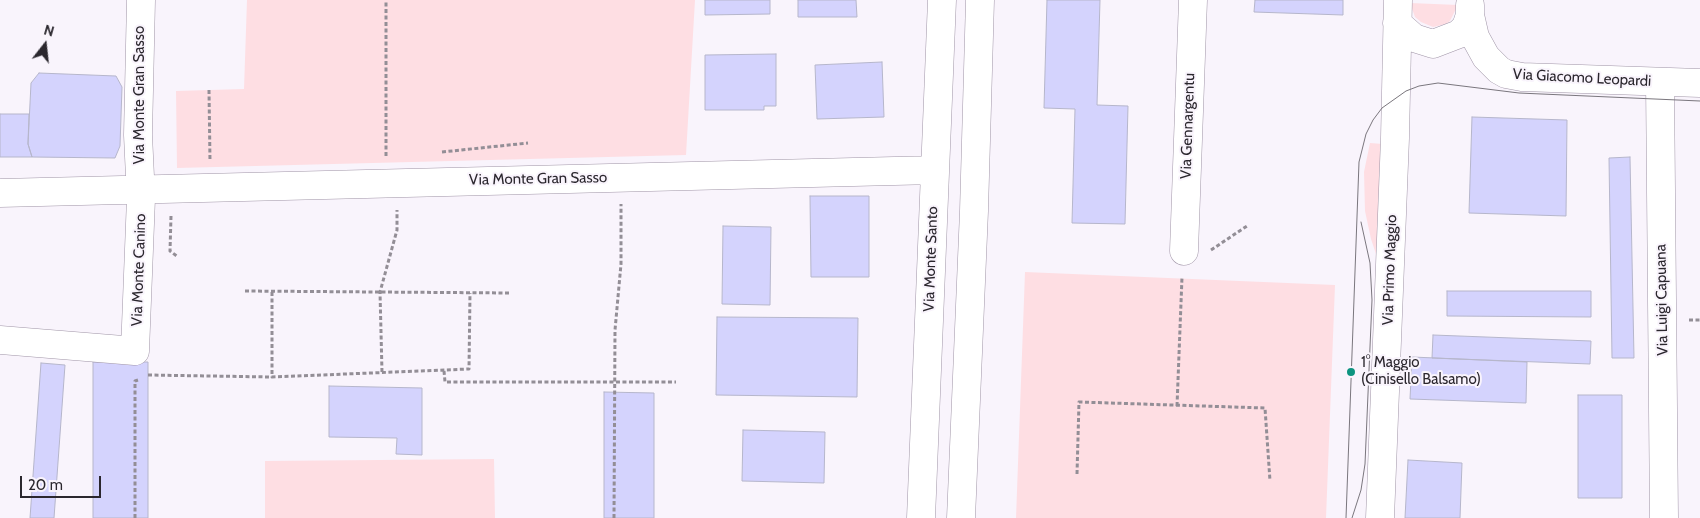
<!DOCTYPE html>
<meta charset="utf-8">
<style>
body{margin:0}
#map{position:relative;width:1700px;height:518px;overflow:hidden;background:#f9f4fc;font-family:Cabin,sans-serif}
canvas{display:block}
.north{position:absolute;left:20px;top:20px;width:50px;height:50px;-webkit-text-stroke:4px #f9f4fc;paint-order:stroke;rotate:16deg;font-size:14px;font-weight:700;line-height:20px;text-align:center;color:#2b272e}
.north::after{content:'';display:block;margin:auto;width:18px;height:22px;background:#2b272e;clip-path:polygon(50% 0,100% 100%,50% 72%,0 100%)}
.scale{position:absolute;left:20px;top:476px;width:81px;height:22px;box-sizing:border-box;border:2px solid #2b272e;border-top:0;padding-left:6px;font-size:15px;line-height:18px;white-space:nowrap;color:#2b272e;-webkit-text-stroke:4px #f9f4fc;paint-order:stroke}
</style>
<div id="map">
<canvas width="1700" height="518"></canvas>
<div class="north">N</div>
<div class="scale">20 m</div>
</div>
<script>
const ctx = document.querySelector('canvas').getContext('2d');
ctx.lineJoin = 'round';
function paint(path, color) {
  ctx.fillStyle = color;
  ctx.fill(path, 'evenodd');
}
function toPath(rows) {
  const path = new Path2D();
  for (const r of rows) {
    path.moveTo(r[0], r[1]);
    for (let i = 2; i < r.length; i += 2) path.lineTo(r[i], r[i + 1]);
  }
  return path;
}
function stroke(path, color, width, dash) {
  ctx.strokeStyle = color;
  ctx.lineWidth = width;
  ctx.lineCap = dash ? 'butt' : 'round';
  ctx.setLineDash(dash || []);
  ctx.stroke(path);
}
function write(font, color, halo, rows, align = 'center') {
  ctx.font = font + ' Cabin,sans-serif';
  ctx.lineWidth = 4;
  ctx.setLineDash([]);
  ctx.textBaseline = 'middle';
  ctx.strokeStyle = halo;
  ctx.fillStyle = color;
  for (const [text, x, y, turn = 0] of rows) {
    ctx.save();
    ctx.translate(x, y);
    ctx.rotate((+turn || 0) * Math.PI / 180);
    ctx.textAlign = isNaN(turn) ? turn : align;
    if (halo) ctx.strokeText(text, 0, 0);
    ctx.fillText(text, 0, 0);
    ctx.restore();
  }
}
paint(toPath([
 [247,0,695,0,686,155,177,168,176,91,244,89],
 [1410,3,1458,5,1450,21,1446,24,1433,27,1421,22,1415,17],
 [1370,143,1383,144,1379,263,1371,239,1365,211,1364,172],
 [1025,272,1335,285,1326,518,1016,518],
 [494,459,495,518,265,518,265,461]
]), '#fedee3');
const building = toPath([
 [705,0,770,0,770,14,705,15,705,0],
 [798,0,856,0,857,17,798,17,798,0],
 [1047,0,1100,0,1097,105,1128,106,1125,224,1072,223,1075,109,1044,108,1047,0],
 [1255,0,1343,0,1343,15,1254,12,1255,0],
 [776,54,776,106,764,106,764,110,705,110,705,55,776,54],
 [882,62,884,117,817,119,815,65,882,62],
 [39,73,116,76,122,87,120,146,115,158,32,157,28,144,31,83,39,73],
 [0,114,29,114,28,144,32,157,0,157,0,114],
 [1472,117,1567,120,1566,216,1469,213,1472,117],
 [1630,157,1634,358,1612,358,1609,158,1630,157],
 [810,196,869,196,869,277,811,277,810,196],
 [723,226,771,227,770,305,722,304,723,226],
 [1447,291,1591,291,1591,317,1447,316,1447,291],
 [717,317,858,318,857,397,716,395,717,317],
 [1433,335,1591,341,1590,364,1432,358,1433,335],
 [1412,357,1527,362,1526,403,1410,399,1412,357],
 [93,362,148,362,148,518,93,518,93,362],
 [41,363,65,365,54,518,30,518,41,363],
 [329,386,422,388,422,455,396,454,397,438,329,437,329,386],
 [604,392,654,393,654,518,604,518,604,392],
 [1578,395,1622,395,1622,498,1578,498,1578,395],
 [743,430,825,432,824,483,742,481,743,430],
 [1408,460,1462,463,1460,518,1405,518,1408,460]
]);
paint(building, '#d4d3fd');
stroke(building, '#b6b6cb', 1);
const minor = toPath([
 [1470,15,1475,37,1486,57,1499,70,1506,74,1522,77,1700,83],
 [1397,23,1414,38,1433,44,1459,34,1466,27,1470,15,1470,5],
 [1660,82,1664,518],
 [0,193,935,170],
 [1184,251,1193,0],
 [0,340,135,351,141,198,138,135,141,0],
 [921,518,942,0],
 [961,518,974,211,980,0],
 [1380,518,1395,138,1398,0]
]);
stroke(minor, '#a095a7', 29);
stroke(toPath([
 [209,90,210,161],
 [442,152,528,143],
 [386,156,386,0],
 [171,216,170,251,178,257],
 [1211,250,1247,226],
 [245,291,510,293],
 [272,292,272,377,469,369,470,293],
 [1689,320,1700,320],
 [444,371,445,382,676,382],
 [382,372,380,292,397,230,397,210],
 [148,375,272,377],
 [1177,406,1182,277],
 [1077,474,1079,402,1265,408,1270,481],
 [135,518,135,381,138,380],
 [614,518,615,330,621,264,621,204]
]), '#938e96', 3, [4, 2.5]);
stroke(minor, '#fff', 28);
stroke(toPath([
 [1346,518,1359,162,1366,134,1373,120,1382,108,1406,91,1419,86,1438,83,1519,93,1700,101],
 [1352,518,1361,490,1365,464,1372,300,1370,263,1361,222]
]), '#7a767d', 1);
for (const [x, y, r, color] of [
 [1351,372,5,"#0d9480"]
]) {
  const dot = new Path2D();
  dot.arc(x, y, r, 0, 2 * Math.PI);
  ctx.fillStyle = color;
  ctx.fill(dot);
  stroke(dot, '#f9f4fc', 2);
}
write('15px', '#2b272e', '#f9f4fc', [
 ["Via Giacomo Leopardi",1582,78,3],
 ["Via Monte Gran Sasso",140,95,-90],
 ["Via Gennargentu",1188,126,-88],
 ["Via Monte Gran Sasso",538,179,-1],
 ["Via Monte Santo",931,259,-88],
 ["Via Monte Canino",139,270,-88],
 ["Via Primo Maggio",1390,270,-88],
 ["Via Luigi Capuana",1662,300,-91]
]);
write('15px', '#2b272e', '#f9f4fc', [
 ["1° Maggio",1361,363],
 ["(Cinisello Balsamo)",1361,380]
], 'left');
</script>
